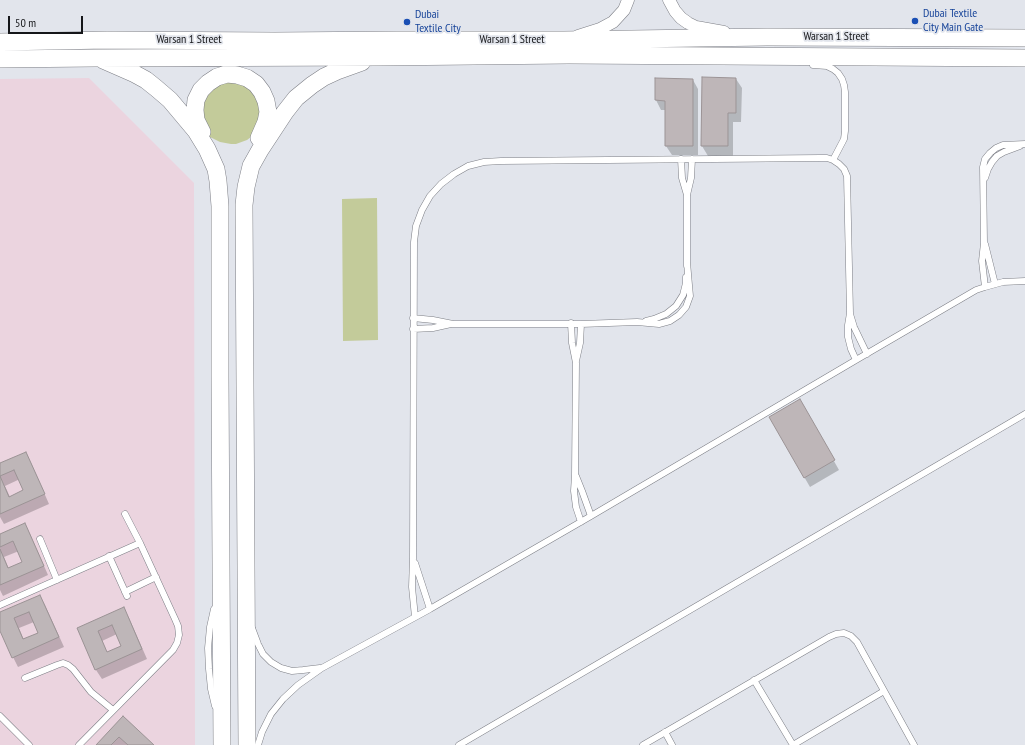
<!DOCTYPE html>
<style>
body{margin:0}
#map{position:relative;width:1025px;height:745px;overflow:hidden;background:#e2e5ec;font-family:"PT Sans Narrow",sans-serif}
canvas{display:block}
.scale{position:absolute;left:8px;top:16px;width:75px;height:18px;box-sizing:border-box;border:2px solid #151619;border-top:0;padding-left:5px;font-size:12px;line-height:14px;white-space:nowrap;color:#151619;-webkit-text-stroke:3px #e2e5ec;paint-order:stroke}
</style>
<div id="map">
<canvas width="1025" height="745"></canvas>
<div class="scale">50 m</div>
</div>
<script>
const ctx = document.querySelector('canvas').getContext('2d');
ctx.lineJoin = 'round';
function paint(path, color) {
  ctx.fillStyle = color;
  ctx.fill(path, 'evenodd');
}
function toPath(rows) {
  const path = new Path2D();
  for (const r of rows) {
    path.moveTo(r[0], r[1]);
    for (let i = 2; i < r.length; i += 2) path.lineTo(r[i], r[i + 1]);
  }
  return path;
}
function stroke(path, color, width, dash) {
  ctx.strokeStyle = color;
  ctx.lineWidth = width;
  ctx.lineCap = dash ? 'butt' : 'round';
  ctx.setLineDash(dash || []);
  ctx.stroke(path);
}
function write(font, color, halo, rows, align = 'center') {
  ctx.font = font + ' "PT Sans Narrow",sans-serif';
  ctx.lineWidth = 3.5;
  ctx.setLineDash([]);
  ctx.textBaseline = 'middle';
  ctx.strokeStyle = halo;
  ctx.fillStyle = color;
  for (const [text, x, y, turn = 0] of rows) {
    ctx.save();
    ctx.translate(x, y);
    ctx.rotate((+turn || 0) * Math.PI / 180);
    ctx.textAlign = isNaN(turn) ? turn : align;
    if (halo) ctx.strokeText(text, 0, 0);
    ctx.fillText(text, 0, 0);
    ctx.restore();
  }
}
paint(toPath([
 [89,78,194,183,195,745,0,745,0,79]
]), '#ebd4df');
paint(toPath([
 [225,80,252,87,263,112,251,137,247,140,236,144,231,144,220,142,210,137,207,133,200,118,206,92],
 [377,198,378,340,343,341,342,199]
]), '#c3cb9a');
paint(toPath([
 [656,79,693,80,698,89,698,155,672,155,666,146,666,110,661,110,656,100],
 [736,79,742,88,741,122,733,122,733,156,708,156,702,146],
 [800,401,839,470,810,487,770,418],
 [26,453,31,463,49,504,4,524,0,517,0,465],
 [20,479,25,491,10,497,5,486],
 [25,525,30,534,48,575,3,596,0,590,0,536],
 [19,551,24,562,9,569,4,557],
 [40,596,45,605,64,647,18,667,13,657,0,628,0,613],
 [34,622,39,634,24,640,19,628],
 [123,609,129,618,147,659,102,679,96,670,78,629],
 [117,634,122,646,107,653,102,641],
 [123,717,153,745,97,745]
]), '#0003');
const building = toPath([
 [702,77,736,78,736,113,728,113,728,146,701,146,702,77],
 [655,78,693,79,693,146,665,146,665,101,655,100,655,78],
 [800,399,835,460,804,478,769,417,800,399],
 [26,452,45,494,0,514,0,463,26,452],
 [14,470,23,490,9,497,0,476,14,470],
 [25,523,44,566,0,585,0,549,8,568,22,562,13,541,0,547,0,534,25,523],
 [40,595,59,637,12,658,0,631,0,612,40,595],
 [29,612,38,633,23,639,14,618,29,612],
 [124,607,142,649,95,670,77,628,124,607],
 [112,625,121,646,107,652,98,631,112,625],
 [123,716,154,745,128,745,119,737,111,745,96,745,123,716]
]);
paint(building, '#beb6b8');
stroke(building, '#9b9395', 1);
const lane = toPath([
 [813,65,827,66,833,69,838,73,842,79,844,85,845,92,845,131,844,139,833,160],
 [681,159,682,178,687,195],
 [985,178,988,169,992,162,997,156,1004,152,1020,146],
 [985,244,995,284],
 [687,266,687,195,691,178,692,159],
 [985,287,982,261,984,243,983,167,985,159,990,153,996,148,1003,145,1025,144],
 [850,314,854,327,867,354],
 [413,318,433,320,453,324,581,324,637,322,659,324,670,321,679,315,686,307,690,296,689,285,687,262],
 [646,321,654,319,666,314,676,306,683,295,686,283,686,277],
 [571,323,572,343,576,363,575,475,574,491,576,507,581,522],
 [413,329,433,328,451,324],
 [576,361,580,343,581,324],
 [576,476,582,491,591,516],
 [40,539,57,580],
 [109,556,127,596],
 [415,563,430,609],
 [125,592,156,577],
 [0,605,140,543],
 [214,609,210,627,208,648,209,669,211,689,215,706],
 [415,617,412,587,413,558,414,242,416,226,422,210,430,196,441,184,454,174,468,166,484,162,501,161,821,158,827,158,833,160,839,164,844,169,847,176,850,313,848,325,848,337,851,349,856,360],
 [252,628,258,644,263,654,271,662,281,668,292,671,303,670,320,668],
 [25,678,57,665,63,663,68,665,73,669,91,692,113,710],
 [754,680,793,745],
 [0,716,29,745],
 [665,732,672,745],
 [79,745,173,650,177,643,179,635,178,626,175,619,140,543,125,514],
 [258,745,262,732,271,714,283,699,298,685,322,668,430,609,591,516,856,360,976,290,985,287,1003,282,1025,281],
 [459,745,1025,414],
 [643,745,829,637,836,634,844,633,851,636,857,642,914,745],
 [793,745,884,691]
]);
const street = toPath([
 [669,0,675,11,681,18,688,23,696,27,724,32],
 [578,36,600,29,613,22,624,10,628,0]
]);
const secondary = toPath([
 [0,42,107,40,275,41,397,40,564,40,767,37,1025,38],
 [0,59,95,58,380,57,569,55,1025,58],
 [103,60,135,74,146,80,156,88,170,100,196,131,207,149,216,169,218,181,220,206,220,377,222,745],
 [202,132,196,120,195,110,196,100,201,90,208,83,217,77,227,74,237,75,247,78,256,84,262,92,266,101,268,112,266,122,259,138],
 [247,745,244,205,246,187,251,166,260,150,285,112,296,98,312,85,324,77,337,71,362,62]
]);
stroke(lane, '#7c7e85', 7);
stroke(street, '#7c7e85', 13);
stroke(secondary, '#7c7e85', 18);
stroke(lane, '#fff', 6);
stroke(street, '#fff', 12);
stroke(secondary, '#fff', 17);
for (const [x, y, r, color] of [
 [915,21,4,"#1a4fb4"],
 [407,22,4,"#1a4fb4"]
]) {
  const dot = new Path2D();
  dot.arc(x, y, r, 0, 2 * Math.PI);
  ctx.fillStyle = color;
  ctx.fill(dot);
  stroke(dot, '#e2e5ec', 1.5);
}
write('12px', '#164399', '#e2e5ec', [
 ["Dubai Textile",923,14],
 ["City Main Gate",923,28],
 ["Dubai",415,15],
 ["Textile City",415,29]
], 'left');
write('12px', '#151619', '#e2e5ec', [
 ["Warsan 1 Street",836,37],
 ["Warsan 1 Street",189,40],
 ["Warsan 1 Street",512,40]
]);
</script>
